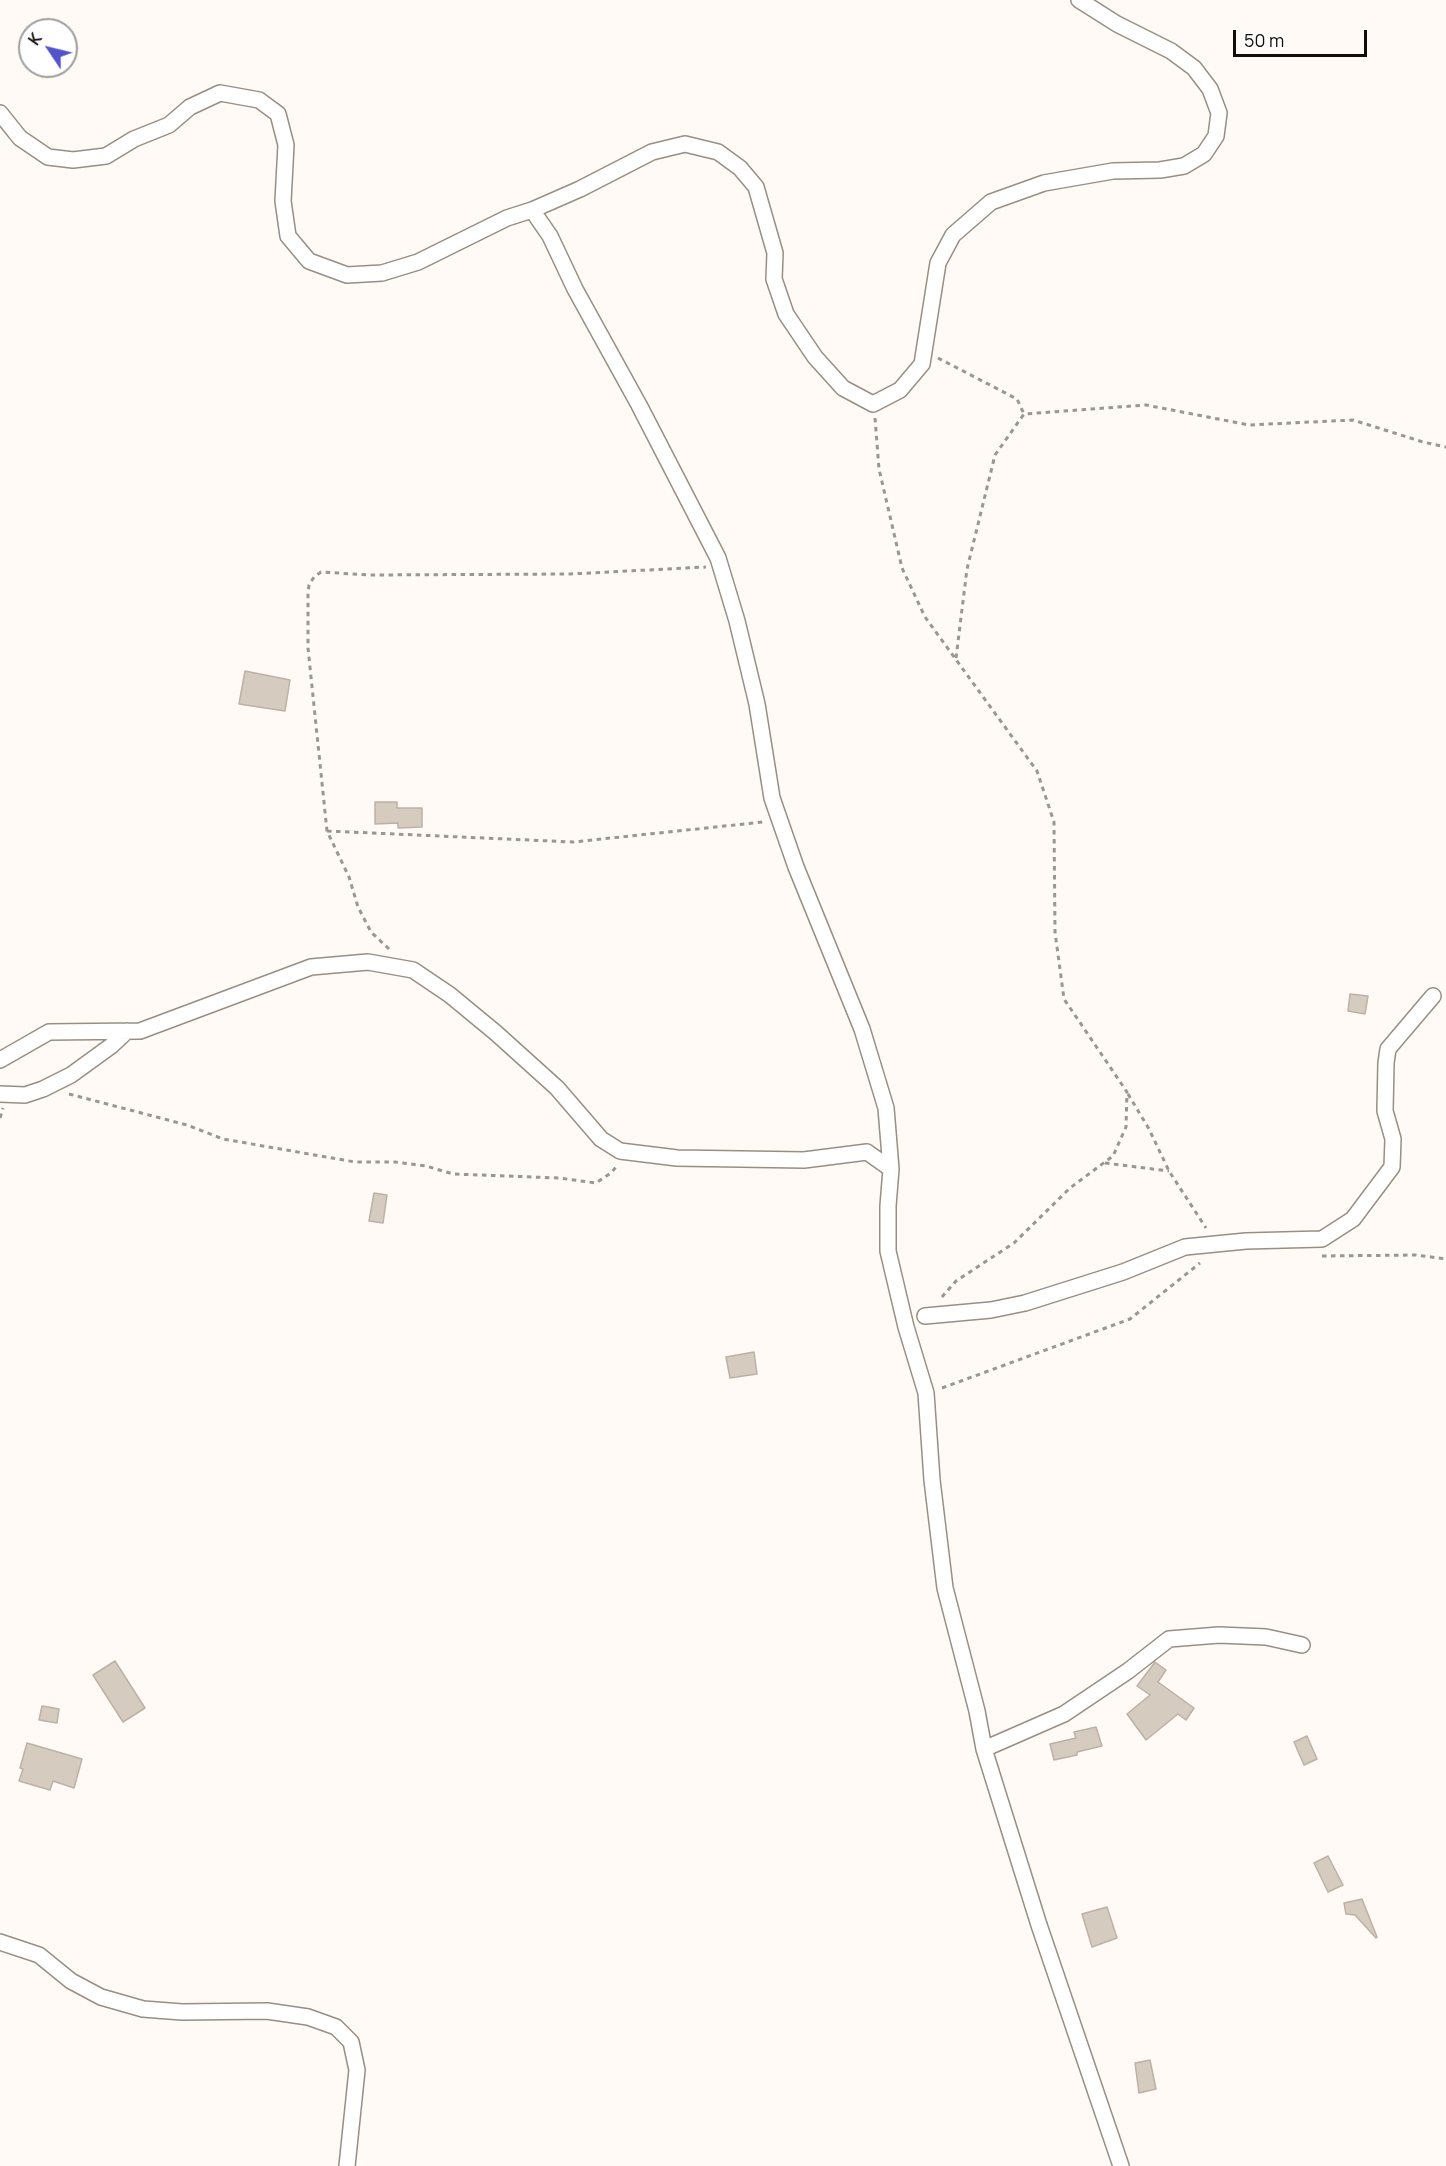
<!DOCTYPE html>
<style>
body{margin:0}
#map{position:relative;width:1446px;height:2166px;overflow:hidden;background:#fffaf5;font-family:Manrope,sans-serif}
canvas{display:block}
.north{position:absolute;left:18px;top:18px;width:60px;height:60px;box-sizing:border-box;background:#fff;border:2px solid #a09e9d;border-radius:50%;rotate:305deg;font-size:16px;font-weight:700;line-height:24px;text-align:center;color:#110d0a}
.north::after{content:'';display:block;margin:auto;width:21px;height:27px;background:#5254cb;clip-path:polygon(50% 0,100% 100%,50% 72%,0 100%)}
.scale{position:absolute;left:1233px;top:30px;width:134px;height:27px;box-sizing:border-box;border:3px solid #110d0a;border-top:0;padding-left:8px;font-size:18px;line-height:21px;white-space:nowrap;color:#110d0a;-webkit-text-stroke:4px #fff;paint-order:stroke}
</style>
<div id="map">
<canvas width="1446" height="2166"></canvas>
<div class="north">K</div>
<div class="scale">50 m</div>
</div>
<script>
const ctx = document.querySelector('canvas').getContext('2d');
ctx.lineJoin = 'round';
function paint(path, color) {
  ctx.fillStyle = color;
  ctx.fill(path, 'evenodd');
}
function toPath(rows) {
  const path = new Path2D();
  for (const r of rows) {
    path.moveTo(r[0], r[1]);
    for (let i = 2; i < r.length; i += 2) path.lineTo(r[i], r[i + 1]);
  }
  return path;
}
function stroke(path, color, width, dash) {
  ctx.strokeStyle = color;
  ctx.lineWidth = width;
  ctx.lineCap = dash ? 'butt' : 'round';
  ctx.setLineDash(dash || []);
  ctx.stroke(path);
}
const building = toPath([
 [245,671,290,680,285,711,239,704,245,671],
 [375,802,397,802,397,808,422,808,422,827,398,828,398,823,375,824,375,802],
 [1350,994,1368,996,1365,1014,1348,1011,1350,994],
 [374,1193,387,1195,383,1223,369,1221,374,1193],
 [754,1352,757,1374,730,1378,726,1357,754,1352],
 [115,1661,145,1708,123,1722,93,1675,115,1661],
 [1155,1662,1166,1670,1158,1682,1194,1708,1186,1720,1178,1714,1146,1740,1127,1714,1150,1695,1137,1686,1155,1662],
 [42,1706,59,1709,57,1723,39,1720,42,1706],
 [1096,1727,1102,1746,1077,1752,1077,1755,1054,1760,1050,1744,1076,1738,1074,1732,1096,1727],
 [1307,1736,1317,1759,1304,1765,1294,1742,1307,1736],
 [27,1743,82,1759,74,1788,53,1781,50,1790,19,1781,23,1769,20,1768,27,1743],
 [1328,1856,1343,1885,1328,1892,1314,1863,1328,1856],
 [1362,1899,1377,1937,1376,1938,1355,1915,1346,1914,1344,1903,1362,1899],
 [1107,1907,1117,1938,1092,1947,1082,1914,1107,1907],
 [1150,2060,1156,2089,1139,2093,1135,2063,1150,2060]
]);
paint(building, '#d6cbbf');
stroke(building, '#bdb1a6', 1.5);
const minor = toPath([
 [0,113,20,138,48,157,73,160,106,156,134,139,169,125,190,107,220,93,259,100,278,114,286,145,283,201,288,236,309,261,347,275,382,273,418,262,507,218,532,210,550,236,575,289,639,405,718,558,737,621,757,704,772,798,796,867,862,1029,886,1108,891,1169,888,1206,888,1251,906,1327,926,1393,932,1480,945,1588,977,1711,984,1749,1039,1925,1121,2166],
 [532,210,580,189,652,152,685,144,718,152,740,168,756,187,775,253,774,279,786,314,815,357,843,388,873,404,900,390,922,364,938,263,953,235,991,202,1044,183,1113,171,1160,170,1184,166,1204,154,1216,136,1219,113,1210,89,1194,68,1171,51,1117,24,1079,0],
 [0,1060,49,1032,140,1031,311,967,368,962,413,970,450,995,496,1033,557,1088,601,1139,620,1151,677,1158,804,1160,867,1152,891,1169],
 [0,1094,25,1095,43,1089,71,1075,111,1046,127,1031],
 [925,1316,991,1310,1025,1303,1123,1272,1185,1247,1246,1241,1322,1239,1353,1219,1392,1167,1393,1139,1385,1111,1386,1063,1388,1049,1433,996],
 [984,1749,1064,1714,1128,1671,1169,1639,1219,1635,1266,1637,1302,1645],
 [0,1942,39,1955,71,1981,101,1997,143,2009,182,2012,267,2011,308,2017,336,2027,351,2042,357,2070,347,2166]
]);
stroke(minor, '#998e83', 18);
stroke(toPath([
 [938,358,1017,399,1024,414],
 [875,418,879,469,902,568,925,617,1037,771,1054,822,1055,932,1064,999,1127,1092,1126,1127,1113,1156,1070,1188,1014,1243,956,1281,941,1298],
 [956,658,967,569,995,455,1024,414,1146,405,1249,425,1353,420,1423,442,1446,447],
 [327,831,573,842,763,822],
 [389,949,371,932,358,907,349,877,327,831,308,648,308,594,309,585,314,577,321,572,370,575,570,574,706,567],
 [69,1094,187,1125,223,1139,355,1162,395,1162,426,1166,453,1174,559,1178,596,1183,611,1173,616,1167],
 [1128,1094,1149,1129,1169,1171,1206,1228],
 [0,1118,3,1108],
 [1105,1163,1169,1171],
 [1322,1256,1416,1255,1446,1259],
 [942,1388,1130,1319,1200,1263]
]), '#9a9692', 3, [4.5, 4.5]);
stroke(minor, '#fff', 15);
</script>
